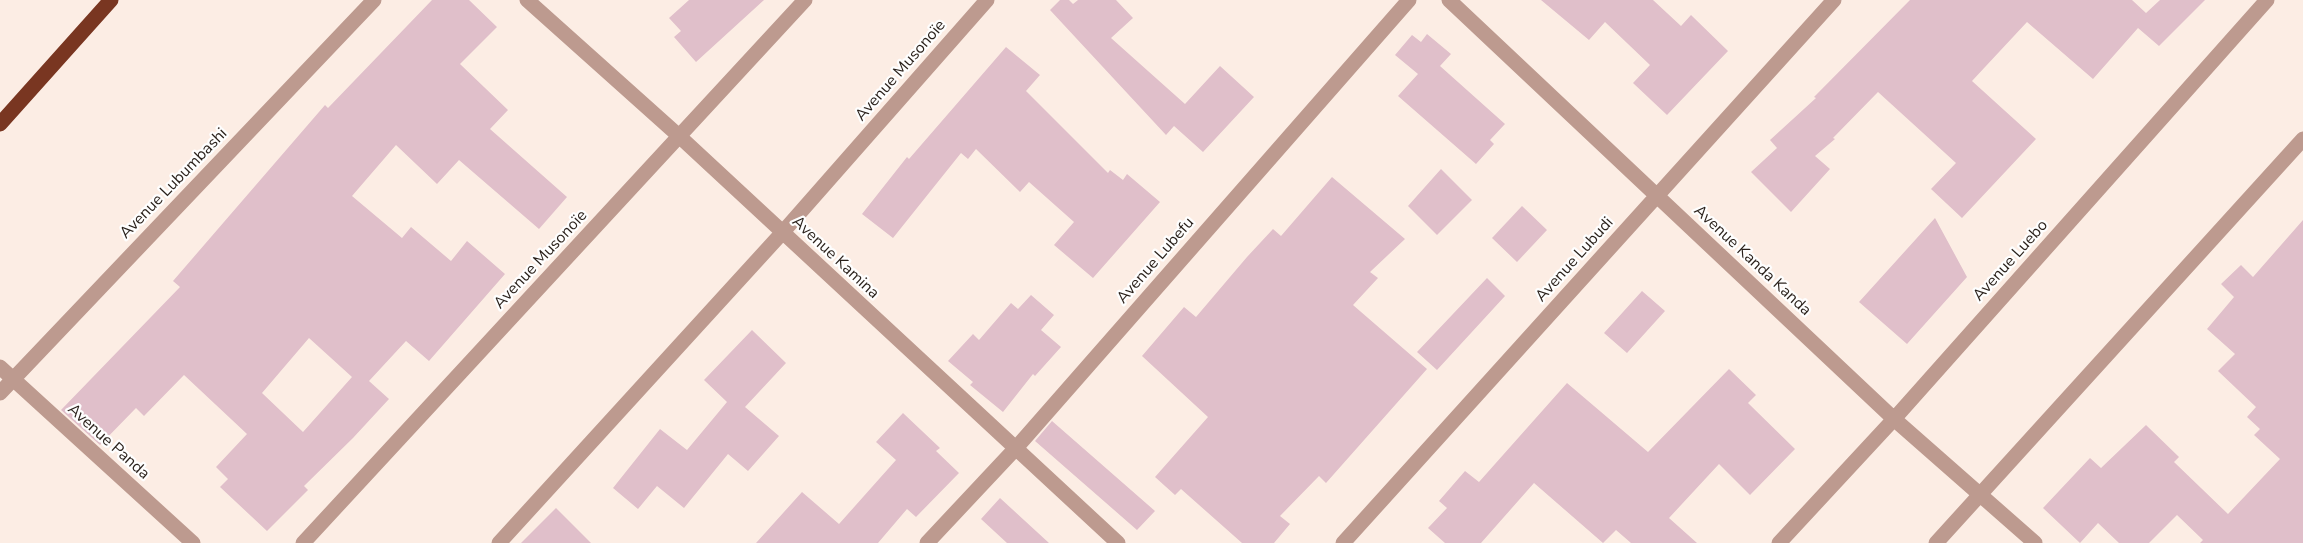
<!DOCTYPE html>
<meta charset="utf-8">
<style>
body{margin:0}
canvas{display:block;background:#fcede4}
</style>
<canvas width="2303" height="543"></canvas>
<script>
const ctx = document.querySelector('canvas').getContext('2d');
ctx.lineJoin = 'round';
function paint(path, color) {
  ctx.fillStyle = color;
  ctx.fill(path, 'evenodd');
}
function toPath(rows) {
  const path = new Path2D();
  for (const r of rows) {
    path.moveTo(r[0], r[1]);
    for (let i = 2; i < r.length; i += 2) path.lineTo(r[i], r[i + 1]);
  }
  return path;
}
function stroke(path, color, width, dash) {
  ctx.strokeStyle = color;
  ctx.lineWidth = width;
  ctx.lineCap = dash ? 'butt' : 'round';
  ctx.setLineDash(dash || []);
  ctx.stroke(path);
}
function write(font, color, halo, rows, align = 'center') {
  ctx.font = font + ' "Nunito Sans",sans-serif';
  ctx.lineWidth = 4.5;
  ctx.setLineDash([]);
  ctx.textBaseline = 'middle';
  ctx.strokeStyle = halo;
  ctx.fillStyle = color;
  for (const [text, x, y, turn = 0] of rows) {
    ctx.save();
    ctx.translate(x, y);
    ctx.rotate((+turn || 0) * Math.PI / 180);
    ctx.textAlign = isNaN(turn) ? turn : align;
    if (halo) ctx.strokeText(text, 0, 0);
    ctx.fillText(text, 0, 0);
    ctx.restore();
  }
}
paint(toPath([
 [432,0,469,0,497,27,460,64,508,110,490,129,567,197,539,229,459,160,437,184,396,145,352,196,402,238,411,227,451,261,467,241,505,274,429,361,406,341,369,381,389,399,353,438,304,486,308,490,267,531,220,487,228,479,216,467,247,434,184,375,144,416,136,408,100,445,61,410,180,287,173,281,325,105,328,108],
 [309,338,352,377,303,432,262,393],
 [689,0,764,0,696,62,674,37,681,31,669,18],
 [1060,0,1069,0,1073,4,1078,0,1116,0,1133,18,1111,38,1185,104,1220,66,1254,97,1203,152,1174,126,1166,135,1050,10],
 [1541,0,1653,0,1681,26,1691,15,1728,51,1667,115,1633,83,1650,65,1605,22,1589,40],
 [1910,0,2132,0,2146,13,2160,0,2205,0,2159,46,2138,28,2093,79,2027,22,1972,81,2036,139,1962,218,1931,189,1956,163,1878,92,1833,138,1835,139,1815,156,1830,169,1791,212,1751,172,1777,148,1770,140,1816,98,1814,97],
 [1427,34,1451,54,1440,66,1505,124,1490,140,1494,144,1476,164,1398,96,1418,74,1395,55,1412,35,1421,42],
 [1006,47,1040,75,1026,91,1108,173,1110,170,1123,180,1127,174,1160,202,1093,278,1054,245,1074,222,1029,182,1020,192,976,149,968,159,961,153,893,238,862,214,907,157,909,159],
 [1441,169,1472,200,1437,235,1408,206],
 [1332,177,1405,239,1370,272,1378,278,1353,305,1427,369,1326,483,1319,476,1280,516,1290,524,1274,543,1242,543,1181,489,1175,495,1155,477,1208,417,1142,356,1184,307,1196,317,1247,257,1273,229,1281,236],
 [1522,206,1547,230,1517,262,1492,238],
 [1935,218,1967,277,1907,344,1859,302],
 [2303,220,2303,543,2200,543,2203,540,2177,515,2149,543,2119,543,2098,523,2080,543,2043,508,2090,458,2101,468,2146,425,2179,457,2174,462,2228,514,2280,459,2254,435,2260,429,2247,417,2256,407,2218,371,2235,354,2207,329,2234,297,2221,284,2241,265,2253,277],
 [1487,278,1505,296,1437,370,1417,352],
 [1642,291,1665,311,1627,353,1604,333],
 [1031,295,1054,315,1041,330,1061,347,1035,376,1033,374,1003,412,970,385,973,382,948,361,973,334,979,340,1011,303,1018,309],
 [752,330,786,363,745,407,779,436,748,471,728,454,684,508,657,486,638,509,613,488,660,429,687,450,727,402,704,380],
 [1729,369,1756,395,1748,403,1795,449,1750,495,1719,464,1669,518,1697,543,1631,543,1616,530,1603,543,1534,483,1481,543,1445,543,1428,528,1447,508,1439,501,1465,471,1479,482,1567,383,1648,452],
 [903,413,940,448,936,451,959,473,916,517,907,509,878,543,756,543,802,492,839,524,896,460,876,442],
 [1052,421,1155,511,1137,530,1035,441],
 [1000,498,1049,543,1007,543,981,519],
 [556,508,591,543,521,543]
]), '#e0bfca');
stroke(toPath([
 [527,0,679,136,1118,543],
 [1449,0,1894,419,2035,543],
 [0,367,193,543],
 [0,393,374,0],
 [303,543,805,0],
 [499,543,782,233,987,0],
 [927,543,1016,448,1409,0],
 [1343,543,1834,0],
 [1779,543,1894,419,2267,0],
 [1936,543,2303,139]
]), '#bd9a8f', 15);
stroke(toPath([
 [0,124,111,0]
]), '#793621', 15);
write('16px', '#281f19', '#fefefe', [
 ["Avenue Musonoïe",901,71,-49],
 ["Avenue Lubumbashi",174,184,-46],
 ["Avenue Kamina",835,258,43],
 ["Avenue Musonoïe",541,260,-47],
 ["Avenue Lubudi",1575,260,-48],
 ["Avenue Lubefu",1156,261,-49],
 ["Avenue Kanda Kanda",1752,261,43],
 ["Avenue Luebo",2011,261,-48],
 ["Avenue Panda",108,442,42]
]);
</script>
